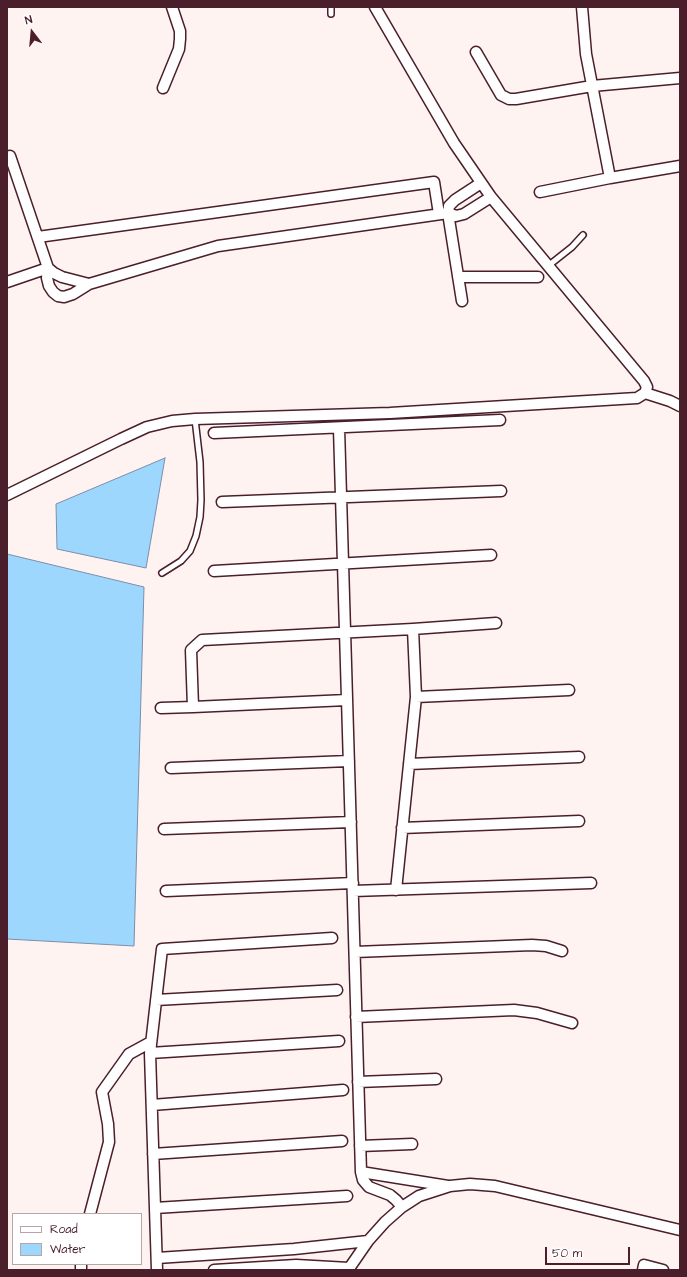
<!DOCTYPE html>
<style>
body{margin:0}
#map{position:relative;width:687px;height:1277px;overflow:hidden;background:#fff3f1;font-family:"Architects Daughter",sans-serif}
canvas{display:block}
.frame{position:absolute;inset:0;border:8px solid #4a1f2b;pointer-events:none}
.legend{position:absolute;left:12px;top:1213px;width:130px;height:52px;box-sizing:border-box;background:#fff;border:1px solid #b7a5aa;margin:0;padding:5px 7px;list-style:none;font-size:12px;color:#4a1f2b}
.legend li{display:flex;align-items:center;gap:8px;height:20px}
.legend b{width:20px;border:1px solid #b7a5aa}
.north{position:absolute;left:12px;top:12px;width:40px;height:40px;-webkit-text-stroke:3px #fff;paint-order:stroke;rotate:344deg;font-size:11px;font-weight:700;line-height:16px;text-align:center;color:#4a1f2b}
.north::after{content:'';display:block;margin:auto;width:14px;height:18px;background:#4a1f2b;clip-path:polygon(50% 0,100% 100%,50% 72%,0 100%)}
.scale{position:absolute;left:545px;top:1247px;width:85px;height:18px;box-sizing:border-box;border:2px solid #4a1f2b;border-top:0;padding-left:5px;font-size:12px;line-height:14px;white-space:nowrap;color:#4a1f2b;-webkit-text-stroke:3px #fff;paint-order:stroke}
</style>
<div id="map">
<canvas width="687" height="1277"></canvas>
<div class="frame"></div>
<ul class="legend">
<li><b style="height:5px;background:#fff"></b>Road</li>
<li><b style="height:11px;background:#9dd7fd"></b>Water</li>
</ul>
<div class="north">N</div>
<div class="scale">50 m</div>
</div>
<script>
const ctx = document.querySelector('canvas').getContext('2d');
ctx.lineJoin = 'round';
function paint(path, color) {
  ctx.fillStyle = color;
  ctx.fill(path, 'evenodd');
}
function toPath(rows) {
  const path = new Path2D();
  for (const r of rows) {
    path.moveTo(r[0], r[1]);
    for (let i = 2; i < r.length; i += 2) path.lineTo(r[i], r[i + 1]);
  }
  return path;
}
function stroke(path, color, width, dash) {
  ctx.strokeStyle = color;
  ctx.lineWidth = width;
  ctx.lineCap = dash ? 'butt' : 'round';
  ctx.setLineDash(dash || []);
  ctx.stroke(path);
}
const water = toPath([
 [165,458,146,568,57,549,56,504,165,458],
 [7,554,144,587,134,946,7,939,7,554]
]);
paint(water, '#9dd7fd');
stroke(water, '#7c8da9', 1);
const service = toPath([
 [331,7,331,14],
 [548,266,572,247,583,235],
 [162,573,181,561,190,551,196,536,200,517,201,500,200,462,195,419]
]);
const minor = toPath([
 [582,7,586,54,610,178],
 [476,52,501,95,509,99,516,99,592,86,680,78],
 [163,88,179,49,180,39,180,31,172,7],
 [10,156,48,268,47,278,49,286,53,292,58,296,64,297,73,294,89,284,218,246,448,213,456,216,464,214,491,197],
 [540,192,610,178,680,166],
 [38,237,434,182,439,214],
 [48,268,54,273,62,277,89,284],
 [458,277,538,277],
 [7,282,48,268],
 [462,301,448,213,449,206,455,200,481,183],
 [645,393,670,401,680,406],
 [339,428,361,1172,363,1180,369,1187,390,1195,396,1200,402,1207],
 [214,433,500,420],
 [7,495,121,439,147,427,172,421,195,419,390,413,637,398,645,393,647,387,644,381,491,197,454,143,375,7],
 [222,502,501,491],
 [214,571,491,555],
 [416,697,569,690],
 [347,700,193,707,191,650,202,640,413,629,496,623],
 [161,708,193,707],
 [409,764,579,757],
 [171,768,349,761],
 [402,828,579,821],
 [164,829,351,822],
 [396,890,416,697,413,629],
 [166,891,353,883],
 [353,891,591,883],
 [355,952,532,945,546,946,562,951],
 [156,1000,337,990],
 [356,1017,514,1010,537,1013,572,1023],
 [150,1053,339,1041],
 [358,1082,436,1079],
 [152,1105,343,1090],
 [360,1146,412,1144],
 [153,1154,342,1141],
 [361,1172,448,1186],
 [155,1208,347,1196],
 [90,1214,109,1142,108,1124,102,1092,129,1054,151,1042],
 [157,1258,294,1249,368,1241],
 [81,1270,81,1264],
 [157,1270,150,1053,162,949,332,938],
 [214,1270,296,1265,349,1268],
 [348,1270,368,1241,385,1222,402,1207,419,1196,450,1186,470,1184,495,1186,680,1230],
 [643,1270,644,1265,663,1270]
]);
stroke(service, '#4a1f2b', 8);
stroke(minor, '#4a1f2b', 13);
stroke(service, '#fff', 5);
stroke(minor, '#fff', 10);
</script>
